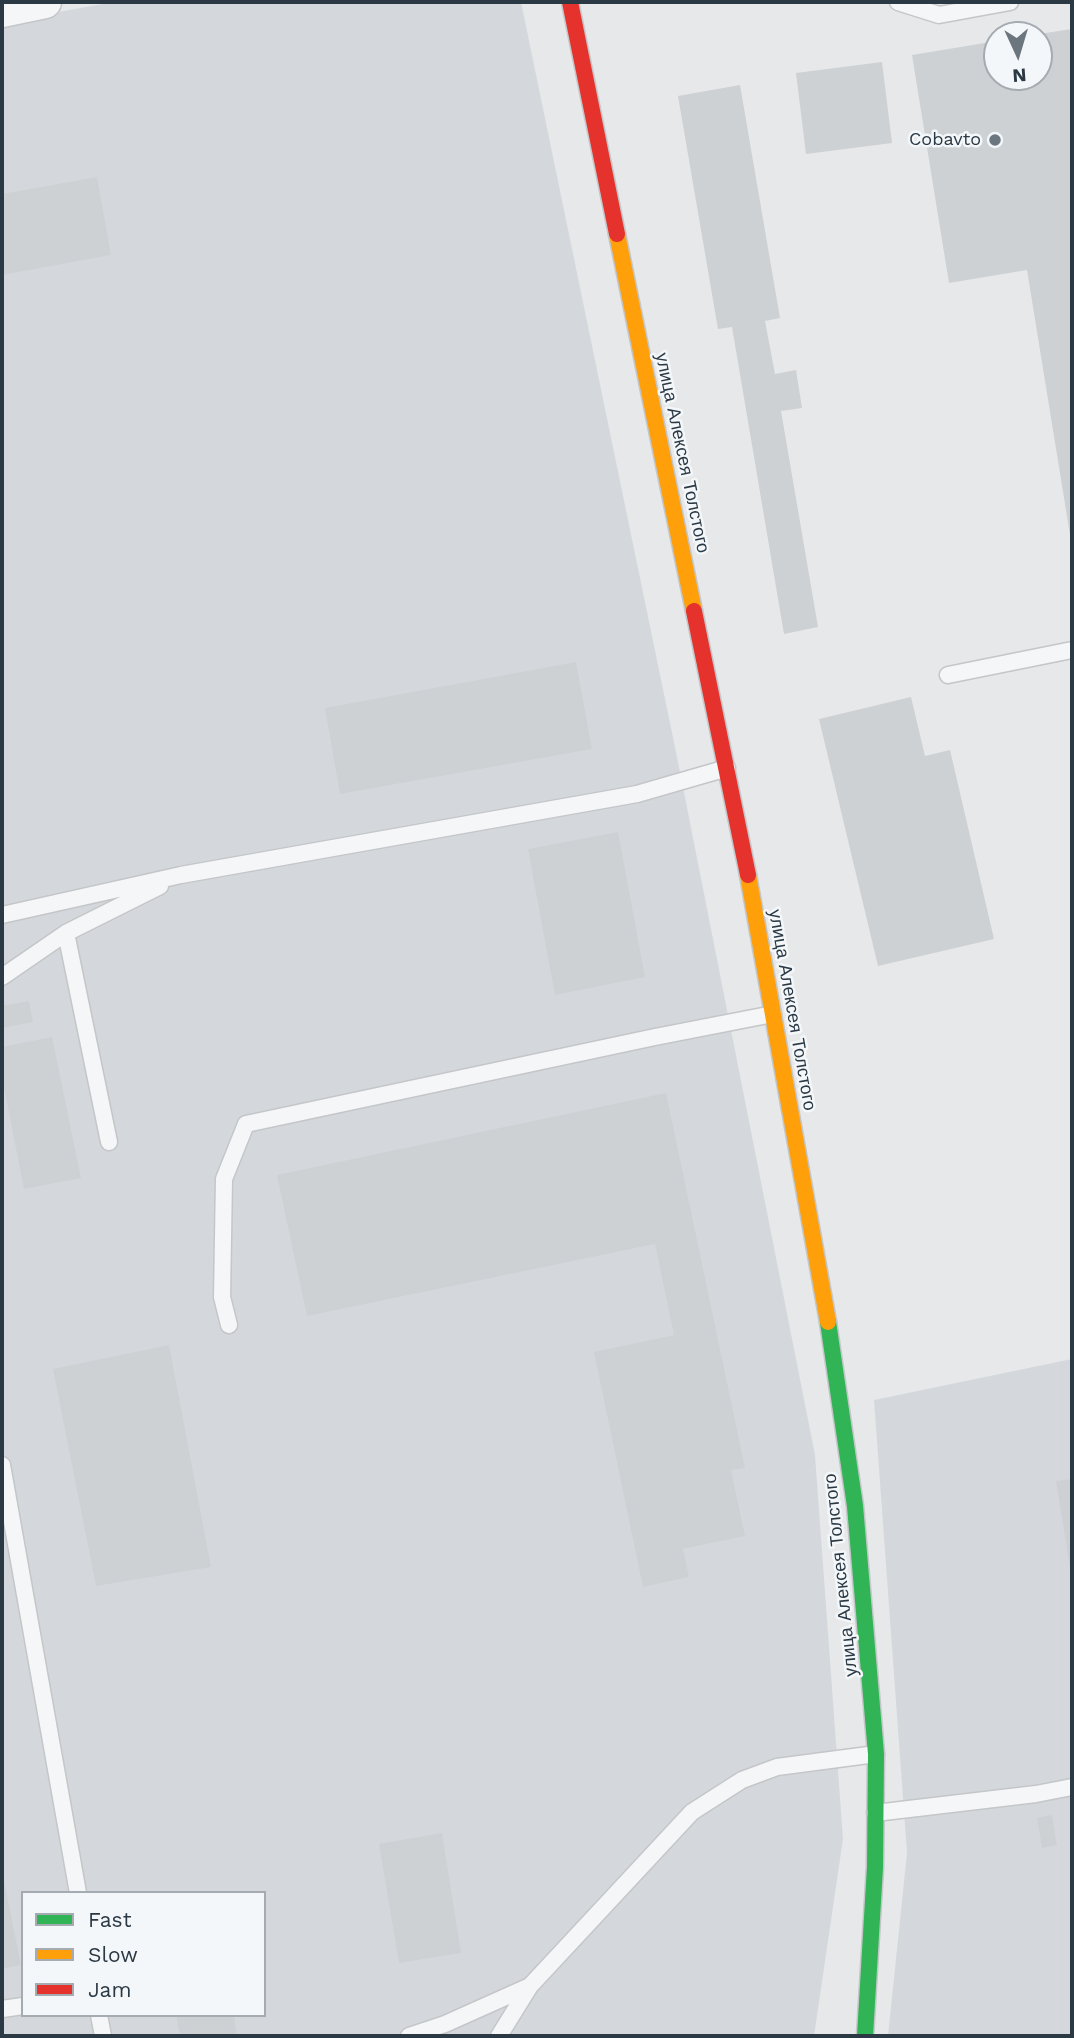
<!DOCTYPE html>
<meta charset="utf-8">
<style>
body{margin:0}
#map{position:relative;width:1074px;height:2038px;overflow:hidden;background:#e6e8ea;font-family:"Work Sans",sans-serif}
canvas{display:block}
.frame{position:absolute;inset:0;border:4px solid #2b3945;pointer-events:none}
.legend{position:absolute;left:21px;top:1891px;width:245px;height:126px;box-sizing:border-box;background:#f4f7f9;border:2px solid #a4abb1;margin:0;padding:9px 12px;list-style:none;font-size:21px;color:#2b3945}
.legend li{display:flex;align-items:center;gap:14px;height:35px}
.legend b{width:35px;border:2px solid #a4abb1}
.north{position:absolute;left:983px;top:21px;width:70px;height:70px;box-sizing:border-box;background:#f4f7f9;border:2px solid #a4abb1;border-radius:50%;rotate:176deg;font-size:19px;font-weight:700;line-height:28px;text-align:center;color:#2b3945}
.north::after{content:'';display:block;margin:auto;width:24px;height:32px;background:#6c767f;clip-path:polygon(50% 0,100% 100%,50% 72%,0 100%)}
</style>
<div id="map">
<canvas width="1074" height="2038"></canvas>
<div class="frame"></div>
<ul class="legend">
<li><b style="height:9px;background:#30b455"></b>Fast</li>
<li><b style="height:9px;background:#ff9f0a"></b>Slow</li>
<li><b style="height:9px;background:#e5322d"></b>Jam</li>
</ul>
<div class="north">N</div>
</div>
<script>
const ctx = document.querySelector('canvas').getContext('2d');
ctx.lineJoin = 'round';
function paint(path, color) {
  ctx.fillStyle = color;
  ctx.fill(path, 'evenodd');
}
function toPath(rows) {
  const path = new Path2D();
  for (const r of rows) {
    path.moveTo(r[0], r[1]);
    for (let i = 2; i < r.length; i += 2) path.lineTo(r[i], r[i + 1]);
  }
  return path;
}
function stroke(path, color, width, dash) {
  ctx.strokeStyle = color;
  ctx.lineWidth = width;
  ctx.lineCap = dash ? 'butt' : 'round';
  ctx.setLineDash(dash || []);
  ctx.stroke(path);
}
function write(font, color, halo, rows, align = 'center') {
  ctx.font = font + ' "Work Sans",sans-serif';
  ctx.lineWidth = 5;
  ctx.setLineDash([]);
  ctx.textBaseline = 'middle';
  ctx.strokeStyle = halo;
  ctx.fillStyle = color;
  for (const [text, x, y, turn = 0] of rows) {
    ctx.save();
    ctx.translate(x, y);
    ctx.rotate((+turn || 0) * Math.PI / 180);
    ctx.textAlign = isNaN(turn) ? turn : align;
    if (halo) ctx.strokeText(text, 0, 0);
    ctx.fillText(text, 0, 0);
    ctx.restore();
  }
}
paint(toPath([
 [114,2,521,2,677,757,815,1455,843,1839,814,2036,2,2036,2,22],
 [23,1893,264,1893,264,2015,23,2015],
 [1072,1359,1072,2036,888,2036,907,1853,874,1400]
]), '#d4d8dd');
paint(toPath([
 [1072,29,1072,541,1071,541,1027,270,949,283,912,55,997,41,997,77,1039,77,1039,34],
 [882,62,892,143,806,154,796,73],
 [740,85,780,318,765,321,775,374,796,370,802,408,781,411,818,627,784,634,732,327,718,329,678,96],
 [97,177,111,255,2,275,2,194],
 [576,662,592,749,340,794,325,708],
 [911,697,925,756,950,750,994,939,878,966,819,719],
 [618,832,645,977,555,995,528,849],
 [29,1001,33,1022,2,1028,2,1006],
 [52,1037,81,1178,24,1189,2,1077,2,1047],
 [666,1093,745,1468,731,1470,745,1536,683,1549,689,1577,643,1587,594,1352,674,1335,655,1244,307,1316,277,1175],
 [169,1345,211,1567,96,1586,53,1369],
 [1072,1479,1072,1574,1071,1574,1056,1481],
 [1052,1815,1057,1845,1042,1848,1037,1818],
 [442,1833,461,1953,399,1963,379,1844],
 [2,1871,21,1965,2,1969],
 [176,2015,234,2015,237,2036,180,2036]
]), '#ced1d3');
const lane = toPath([
 [898,2,939,15,1010,2],
 [948,675,1072,650],
 [2,915,181,875,637,794,727,768],
 [66,933,109,1142],
 [2,977,66,933,160,886],
 [229,1325,222,1297,224,1179,246,1124,655,1037,773,1014],
 [2,1465,78,1893],
 [875,1813,1036,1794,1072,1787],
 [2,2009,23,2006],
 [99,2015,103,2036],
 [409,2036,445,2024,530,1986,692,1812,742,1780,777,1767,876,1754],
 [499,2036,530,1986]
]);
const street = toPath([
 [2,11,45,2]
]);
const fast = toPath([
 [828,1322,855,1506,876,1754,875,1867,865,2036]
]);
const slow = toPath([
 [617,234,694,611],
 [748,875,828,1322]
]);
const jam = toPath([
 [570,2,617,234],
 [694,611,748,875]
]);
stroke(lane, '#c4c6c8', 19);
stroke(street, '#c4c6c8', 35);
stroke(fast, '#c4c6c8', 19);
stroke(slow, '#c4c6c8', 19);
stroke(jam, '#c4c6c8', 19);
stroke(lane, '#f5f6f7', 16);
stroke(street, '#f5f6f7', 32);
stroke(fast, '#30b455', 16);
stroke(slow, '#ff9f0a', 16);
stroke(jam, '#e5322d', 16);
for (const [x, y, r, color] of [
 [995,140,7,"#6c767f"]
]) {
  const dot = new Path2D();
  dot.arc(x, y, r, 0, 2 * Math.PI);
  ctx.fillStyle = color;
  ctx.fill(dot);
  stroke(dot, '#f4f7f9', 2.5);
}
write('18px', '#2b3945', '#f4f7f9', [
 ["Cobavto",981,140]
], 'right');
write('18px', '#2b3945', '#f4f7f9', [
 ["улица Алексея Толстого",682,453,78],
 ["улица Алексея Толстого",792,1010,80],
 ["улица Алексея Толстого",841,1575,-96]
]);
</script>
